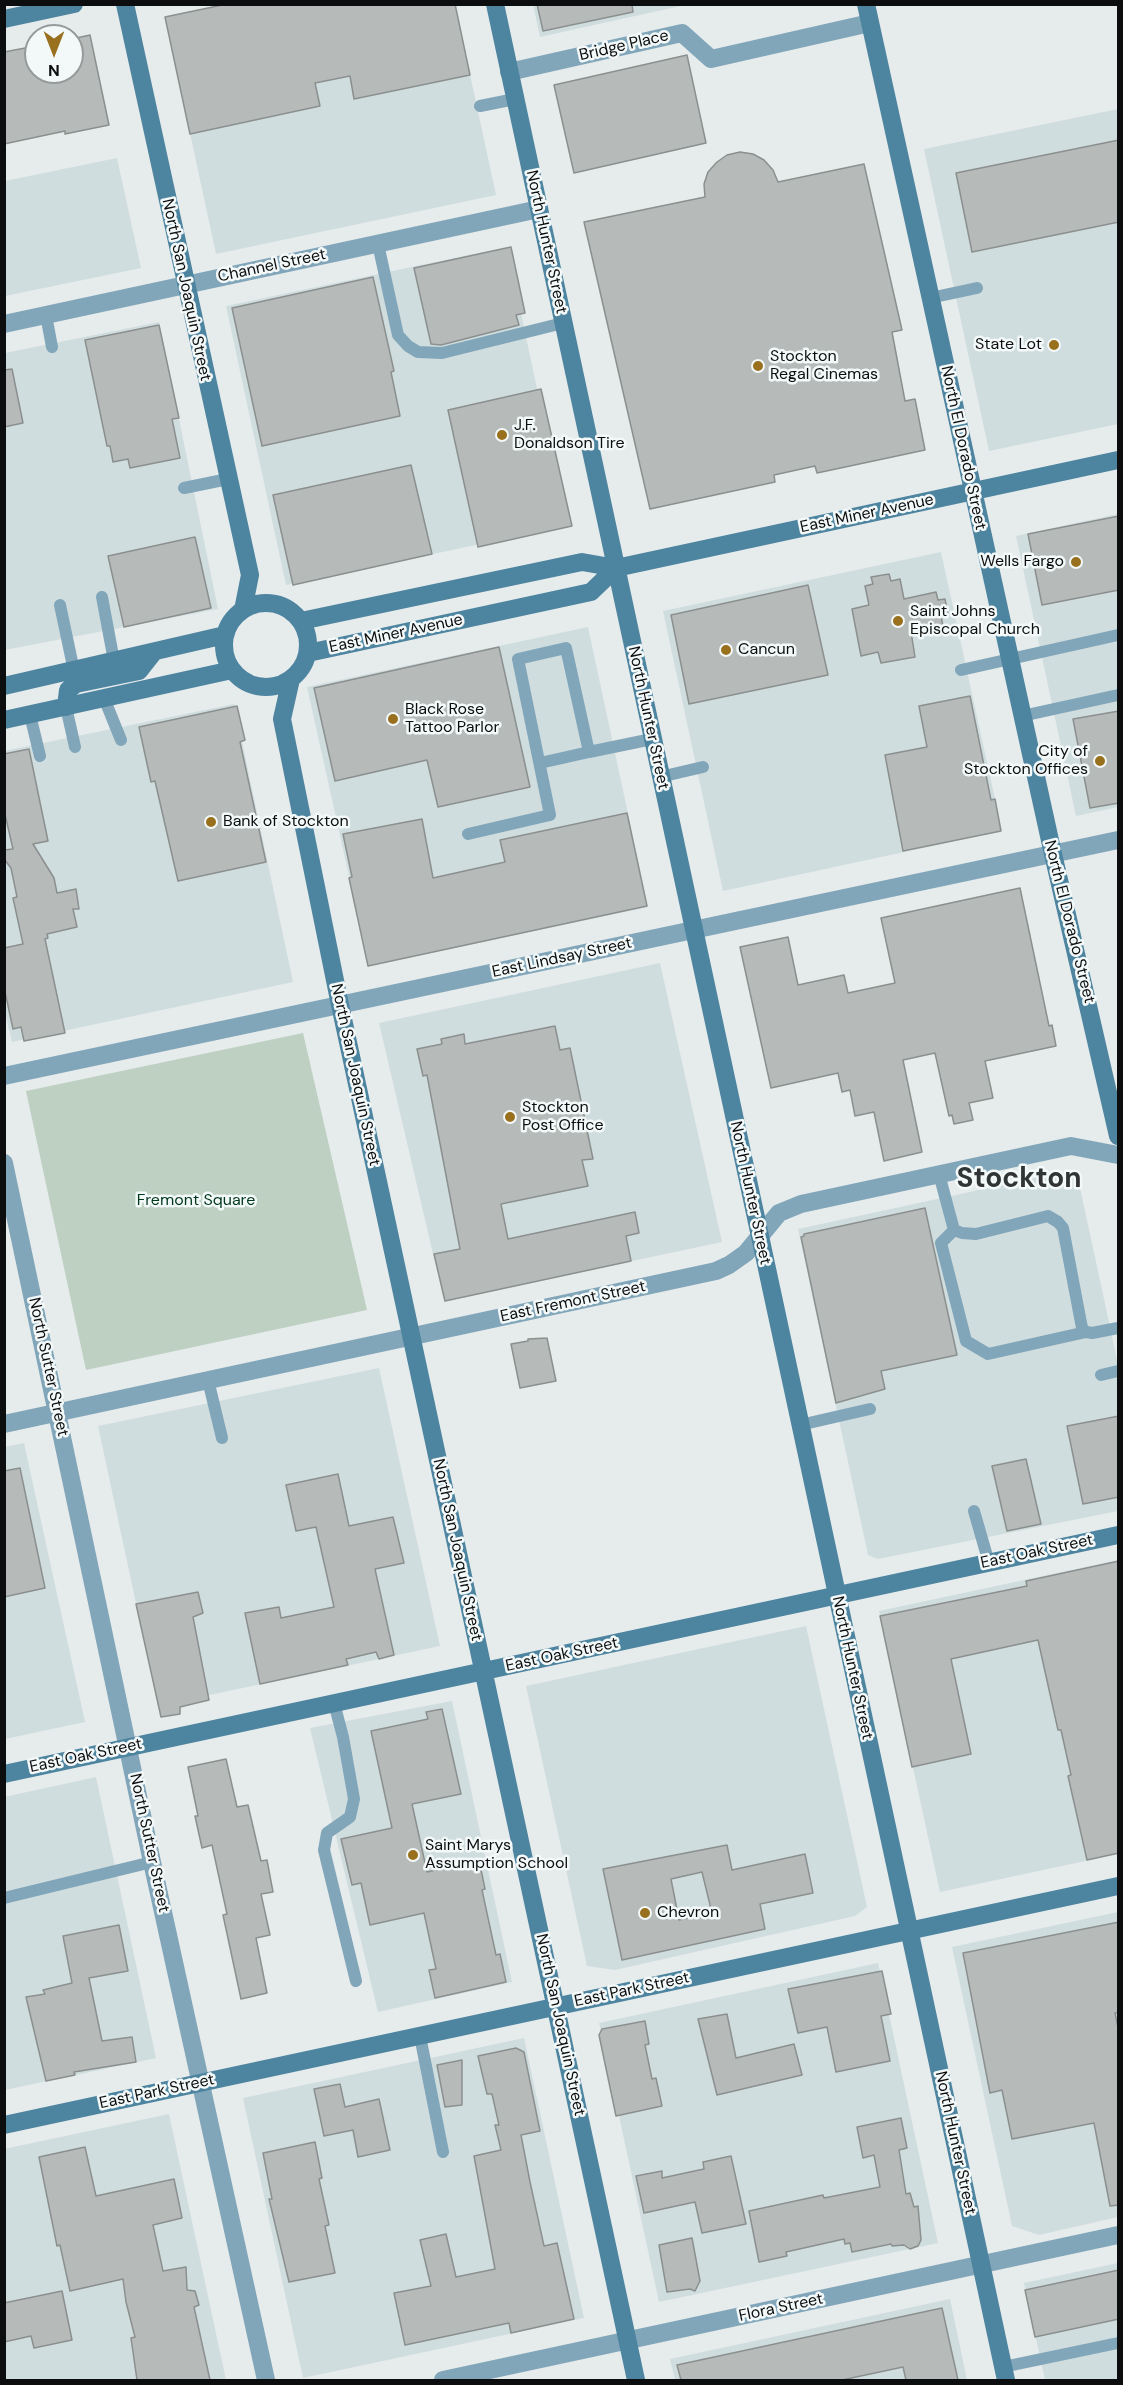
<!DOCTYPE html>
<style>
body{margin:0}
#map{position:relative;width:1123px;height:2385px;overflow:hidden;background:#e6ebec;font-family:"DM Sans",sans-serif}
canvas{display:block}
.frame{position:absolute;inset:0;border:6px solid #0c0d0e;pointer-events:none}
.north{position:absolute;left:24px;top:24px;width:60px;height:60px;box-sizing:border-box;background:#f3f8f9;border:2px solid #979a9b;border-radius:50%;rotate:180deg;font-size:16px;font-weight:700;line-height:24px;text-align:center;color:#0c0d0e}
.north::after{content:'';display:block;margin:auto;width:21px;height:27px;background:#99701d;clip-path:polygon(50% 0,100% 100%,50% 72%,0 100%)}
</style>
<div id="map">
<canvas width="1123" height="2385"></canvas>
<div class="frame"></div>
<div class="north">N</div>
</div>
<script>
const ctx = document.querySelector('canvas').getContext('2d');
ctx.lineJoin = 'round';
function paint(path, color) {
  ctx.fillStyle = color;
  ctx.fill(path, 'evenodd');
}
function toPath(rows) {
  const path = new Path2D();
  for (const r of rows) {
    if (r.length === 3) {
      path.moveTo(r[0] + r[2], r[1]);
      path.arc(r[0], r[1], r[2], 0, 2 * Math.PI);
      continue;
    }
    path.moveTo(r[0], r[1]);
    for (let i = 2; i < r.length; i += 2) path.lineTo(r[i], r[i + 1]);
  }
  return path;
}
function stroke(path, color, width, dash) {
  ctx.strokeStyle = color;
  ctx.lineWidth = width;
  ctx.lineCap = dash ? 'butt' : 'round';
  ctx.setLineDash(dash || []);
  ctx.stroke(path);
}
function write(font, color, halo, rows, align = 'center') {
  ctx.font = font + ' "DM Sans",sans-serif';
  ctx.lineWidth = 5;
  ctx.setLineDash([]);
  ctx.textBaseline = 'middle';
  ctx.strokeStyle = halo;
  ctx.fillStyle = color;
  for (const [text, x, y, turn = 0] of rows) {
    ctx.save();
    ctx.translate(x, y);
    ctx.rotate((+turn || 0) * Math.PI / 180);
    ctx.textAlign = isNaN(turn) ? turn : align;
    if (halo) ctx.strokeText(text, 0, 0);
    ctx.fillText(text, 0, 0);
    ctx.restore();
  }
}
paint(toPath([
 [226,4,455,5,496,195,216,254,165,17],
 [533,4,685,5,540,37],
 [1118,109,1118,424,989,451,924,149],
 [117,158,141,268,5,296,5,181],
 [507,247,566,526,286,585,226,306],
 [159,322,218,609,5,650,5,353],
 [1118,514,1118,807,1076,816,1016,536],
 [941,552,1002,831,723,891,663,611],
 [588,627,648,907,369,966,307,687],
 [234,704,293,982,12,1042,4,1008,4,751],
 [660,963,722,1242,444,1301,379,1023],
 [1076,1169,1118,1364,1118,1511,878,1559,868,1555,798,1229],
 [379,1368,440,1646,158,1706,98,1426],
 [24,1443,85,1722,5,1739,4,1447],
 [1118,1560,1118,1854,940,1892,879,1611],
 [806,1626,867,1907,855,1916,615,1970,587,1966,526,1686],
 [452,1701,512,1982,378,2012,310,1728],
 [96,1777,156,2058,5,2090,4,1797],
 [1118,1912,1118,2217,1039,2235,1012,2226,952,1947],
 [878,1963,938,2243,659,2302,599,2023],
 [524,2038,584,2318,303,2378,243,2098],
 [169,2114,226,2380,5,2380,4,2149],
 [1118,2263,1118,2380,1045,2380,1024,2283],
 [950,2299,967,2380,675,2380,670,2359]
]), '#d0dddf');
paint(toPath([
 [303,1033,367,1310,86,1370,26,1091]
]), '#bdd0c2');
const building = toPath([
 [227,4,455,4,470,75,354,99,350,76,315,83,320,106,190,134,165,17,227,4],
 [537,4,632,4,633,12,543,31,537,4],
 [90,35,109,125,65,134,65,131,4,144,4,52,36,46,36,72,72,72,72,39,90,35],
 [687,55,706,143,574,173,554,85,687,55],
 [1119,140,1119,222,972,252,956,173,1119,140],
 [740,152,753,154,764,160,773,170,778,182,864,164,902,330,892,332,905,401,915,399,925,450,817,473,815,466,774,475,775,482,650,509,584,222,705,197,704,184,708,172,717,162,727,155,740,152],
 [511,247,525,313,516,315,519,325,441,345,431,344,414,268,511,247],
 [373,277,394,371,391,372,400,416,262,446,232,308,373,277],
 [159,325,179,418,172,419,180,458,130,468,128,459,113,462,110,446,107,446,85,340,159,325],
 [12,369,23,423,4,427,4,370,12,369],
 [541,389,572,526,478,547,448,410,541,389],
 [411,465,432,554,293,585,273,495,411,465],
 [1119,516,1119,590,1042,605,1028,534,1119,516],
 [195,537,211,608,124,627,108,556,195,537],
 [889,574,891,581,900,579,904,599,936,592,938,600,945,599,948,615,941,616,943,626,911,632,915,657,881,663,878,652,861,656,852,609,869,605,865,586,873,584,871,577,889,574],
 [808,585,828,675,689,704,671,615,808,585],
 [499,647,530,787,438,807,427,760,335,781,314,688,499,647],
 [970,696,991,800,995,799,1001,831,903,851,885,755,927,747,919,706,970,696],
 [237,706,245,740,240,742,266,862,178,881,155,781,151,782,139,727,237,706],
 [1119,711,1119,803,1090,808,1073,719,1119,711],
 [29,749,48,841,33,844,54,878,57,893,76,889,79,909,73,909,77,927,47,934,48,938,45,939,65,1033,24,1041,21,1027,13,1029,4,987,4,948,23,944,13,898,17,897,11,868,4,859,4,850,13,849,4,810,4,754,29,749],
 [627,813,647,906,368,966,349,878,352,877,343,834,422,819,433,878,505,862,500,840,627,813],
 [1020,888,1049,1026,1052,1025,1056,1046,985,1061,993,1098,969,1103,973,1120,954,1124,952,1115,949,1116,935,1053,903,1060,922,1152,884,1161,874,1112,855,1116,850,1090,842,1092,838,1073,771,1088,740,947,788,937,798,985,844,975,848,993,895,983,881,918,1020,888],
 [555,1026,560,1050,570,1048,593,1159,582,1160,588,1186,501,1204,508,1239,635,1212,639,1233,626,1236,631,1261,445,1301,434,1254,460,1249,427,1075,423,1076,417,1049,442,1044,441,1039,464,1034,465,1044,555,1026],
 [925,1208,957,1355,881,1371,885,1389,836,1403,801,1237,804,1236,804,1234,925,1208],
 [547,1338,556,1381,520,1388,511,1344,528,1341,528,1339,547,1338],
 [1119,1416,1119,1497,1083,1504,1067,1426,1119,1416],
 [1026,1459,1041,1524,1007,1531,992,1466,1026,1459],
 [20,1468,45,1588,4,1597,4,1471,20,1468],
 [338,1474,349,1526,393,1517,404,1563,375,1569,394,1655,379,1659,376,1652,346,1659,348,1665,260,1684,245,1613,279,1607,281,1618,334,1607,316,1527,296,1531,286,1485,338,1474],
 [1119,1561,1119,1853,1087,1860,1068,1776,1071,1775,1061,1730,1058,1730,1038,1640,951,1659,971,1754,912,1767,880,1616,1027,1586,1026,1581,1119,1561],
 [198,1592,203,1613,193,1617,209,1700,180,1707,180,1714,161,1717,136,1604,198,1592],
 [442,1709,461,1794,412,1804,427,1872,479,1860,485,1889,482,1890,496,1955,500,1954,506,1982,435,1998,429,1970,436,1969,424,1913,370,1925,361,1883,352,1885,341,1839,392,1828,371,1731,428,1719,426,1712,442,1709],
 [226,1759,237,1807,248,1805,261,1861,267,1860,273,1892,261,1894,270,1935,256,1938,267,1993,241,1999,223,1915,227,1914,212,1845,202,1848,195,1816,198,1816,188,1767,226,1759],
 [727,1845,732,1870,805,1854,813,1893,760,1904,765,1929,622,1960,603,1869,727,1845],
 [702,1872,712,1913,679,1920,671,1879,702,1872],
 [1119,1922,1119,2013,1115,2013,1119,2032,1119,2205,1110,2206,1094,2123,1012,2139,1002,2090,990,2093,963,1953,1119,1922],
 [119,1925,128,1971,89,1978,102,2041,132,2037,136,2062,74,2072,75,2075,46,2081,26,1997,45,1994,43,1990,72,1983,63,1936,119,1925],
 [882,1971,891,2014,881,2016,890,2061,836,2072,827,2027,798,2033,788,1989,882,1971],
 [727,2014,736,2058,794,2044,802,2075,717,2095,698,2019,727,2014],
 [645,2021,649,2044,645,2045,652,2079,656,2078,662,2106,616,2116,599,2035,602,2029,645,2021],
 [516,2048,524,2052,540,2131,521,2135,530,2182,544,2246,557,2243,574,2319,511,2333,509,2323,405,2345,394,2293,431,2286,420,2240,446,2234,456,2277,495,2269,474,2156,501,2150,495,2125,499,2125,492,2094,487,2094,478,2056,516,2048],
 [462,2060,462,2105,445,2107,437,2065,462,2060],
 [340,2084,345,2107,379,2099,390,2150,358,2157,353,2130,324,2136,314,2089,340,2084],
 [901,2118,907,2148,899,2150,906,2194,910,2193,914,2207,918,2206,921,2240,918,2246,910,2249,904,2245,892,2246,891,2244,852,2252,850,2243,845,2244,844,2239,786,2252,787,2256,759,2262,749,2211,823,2195,824,2198,880,2187,874,2155,863,2158,857,2127,901,2118],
 [315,2142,322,2178,319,2179,329,2225,325,2226,335,2273,289,2282,269,2199,272,2199,263,2153,315,2142],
 [85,2147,96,2196,174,2179,182,2218,153,2225,163,2271,186,2267,187,2290,195,2291,199,2305,194,2307,210,2380,137,2380,131,2338,135,2337,126,2302,123,2279,70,2291,60,2245,57,2246,39,2157,85,2147],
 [731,2156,746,2224,702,2233,695,2202,644,2213,636,2176,662,2171,662,2178,704,2169,703,2162,731,2156],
 [692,2238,700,2281,695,2291,690,2289,667,2292,659,2245,692,2238],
 [1119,2270,1119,2319,1035,2337,1025,2290,1119,2270],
 [62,2291,72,2340,34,2348,31,2336,4,2342,4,2303,62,2291],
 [942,2308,958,2380,906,2380,903,2367,842,2380,681,2380,677,2365,942,2308]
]);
paint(building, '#b6bbba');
stroke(building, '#8b908f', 1.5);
stroke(toPath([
 [480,106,515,99],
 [378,244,398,335,408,346,418,352,442,353,563,323],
 [930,298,977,288],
 [46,315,52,347],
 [184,488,228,479],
 [102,597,114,661],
 [60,605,74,671],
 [961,670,1118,635],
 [104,698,121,740],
 [66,707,75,747],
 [30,715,40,756],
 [1022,716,1118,695],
 [540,763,589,752],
 [660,777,703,767],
 [468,834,550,815,518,659,566,648,589,752,652,739],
 [939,1174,954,1230,962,1233,976,1234,1048,1216,1058,1222,1063,1228,1082,1328,1086,1332,1092,1333,1118,1328],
 [954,1230,941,1243,966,1341,988,1354,1086,1332],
 [1101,1375,1118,1371],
 [208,1380,222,1438],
 [800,1425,870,1409],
 [974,1511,989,1563],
 [334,1703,343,1737,354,1799,350,1817,327,1833,324,1850,356,1981],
 [4,1898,152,1862],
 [420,2036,443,2152],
 [1003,2367,1118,2343]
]), '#82a6b9', 12);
stroke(toPath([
 [509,72,682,33,711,59,870,23],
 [4,324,539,209],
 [4,1076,1118,840],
 [4,1163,152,1862,266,2380],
 [4,1424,716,1271,729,1265,746,1253,779,1213,801,1204,1071,1146,1118,1155],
 [443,2380,1118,2235]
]), '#82a6b9', 18);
stroke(toPath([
 [125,4,250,575,243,610],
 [495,4,1006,2380],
 [866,4,1053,854,1118,1136],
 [4,19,74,4],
 [266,645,42],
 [301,621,582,562,616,568,1118,460],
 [308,653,591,592,616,568],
 [291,679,282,719,340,1005,636,2380],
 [4,686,225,635],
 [66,707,68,690,76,684,139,671,154,652],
 [4,720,232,670],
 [4,1774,1118,1535],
 [4,2125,1118,1886]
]), '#4d849f', 18);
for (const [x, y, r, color] of [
 [1054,345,6,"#99701d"],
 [758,366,6,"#99701d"],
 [502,435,6,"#99701d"],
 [1076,562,6,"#99701d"],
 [898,621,6,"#99701d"],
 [726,650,6,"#99701d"],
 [393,719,6,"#99701d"],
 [1100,761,6,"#99701d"],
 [211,822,6,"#99701d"],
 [510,1117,6,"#99701d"],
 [413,1855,6,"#99701d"],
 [645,1913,6,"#99701d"]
]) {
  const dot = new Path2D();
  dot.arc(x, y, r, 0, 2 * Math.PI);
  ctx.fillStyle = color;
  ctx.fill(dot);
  stroke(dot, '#f3f8f9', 2);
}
write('16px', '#0c0d0e', '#f3f8f9', [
 ["Bridge Place",624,46,-13],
 ["North Hunter Street",546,242,78],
 ["Channel Street",272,266,-12],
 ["North San Joaquin Street",186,290,78],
 ["North El Dorado Street",963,448,78],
 ["East Miner Avenue",867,514,-12],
 ["East Miner Avenue",396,634,-12],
 ["North Hunter Street",648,718,78],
 ["North El Dorado Street",1069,922,76],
 ["East Lindsay Street",562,958,-12],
 ["North San Joaquin Street",355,1075,78],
 ["North Hunter Street",750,1193,78],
 ["East Fremont Street",573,1302,-12],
 ["North Sutter Street",48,1367,78],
 ["North San Joaquin Street",457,1550,78],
 ["East Oak Street",1037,1552,-12],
 ["East Oak Street",562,1655,-12],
 ["North Hunter Street",852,1668,78],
 ["East Oak Street",86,1756,-12],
 ["North Sutter Street",149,1843,78],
 ["East Park Street",632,1990,-12],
 ["North San Joaquin Street",560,2025,78],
 ["East Park Street",157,2092,-12],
 ["North Hunter Street",955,2143,78],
 ["Flora Street",781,2308,-12]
]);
write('16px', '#0c0d0e', '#f3f8f9', [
 ["State Lot",1042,345,"right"],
 ["Stockton",770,357],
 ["Regal Cinemas",770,375],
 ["J.F.",514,426],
 ["Donaldson Tire",514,444],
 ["Wells Fargo",1064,562,"right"],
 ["Saint Johns",910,612],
 ["Episcopal Church",910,630],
 ["Cancun",738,650],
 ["Black Rose",405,710],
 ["Tattoo Parlor",405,728],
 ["City of",1088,752,"right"],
 ["Stockton Offices",1088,770,"right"],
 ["Bank of Stockton",223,822],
 ["Stockton",522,1108],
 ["Post Office",522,1126],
 ["Saint Marys",425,1846],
 ["Assumption School",425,1864],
 ["Chevron",657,1913]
], 'left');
write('16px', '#00381c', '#f3f8f9', [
 ["Fremont Square",196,1201]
]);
write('bold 28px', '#303434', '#f3f8f9', [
 ["Stockton",1019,1180]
]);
</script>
